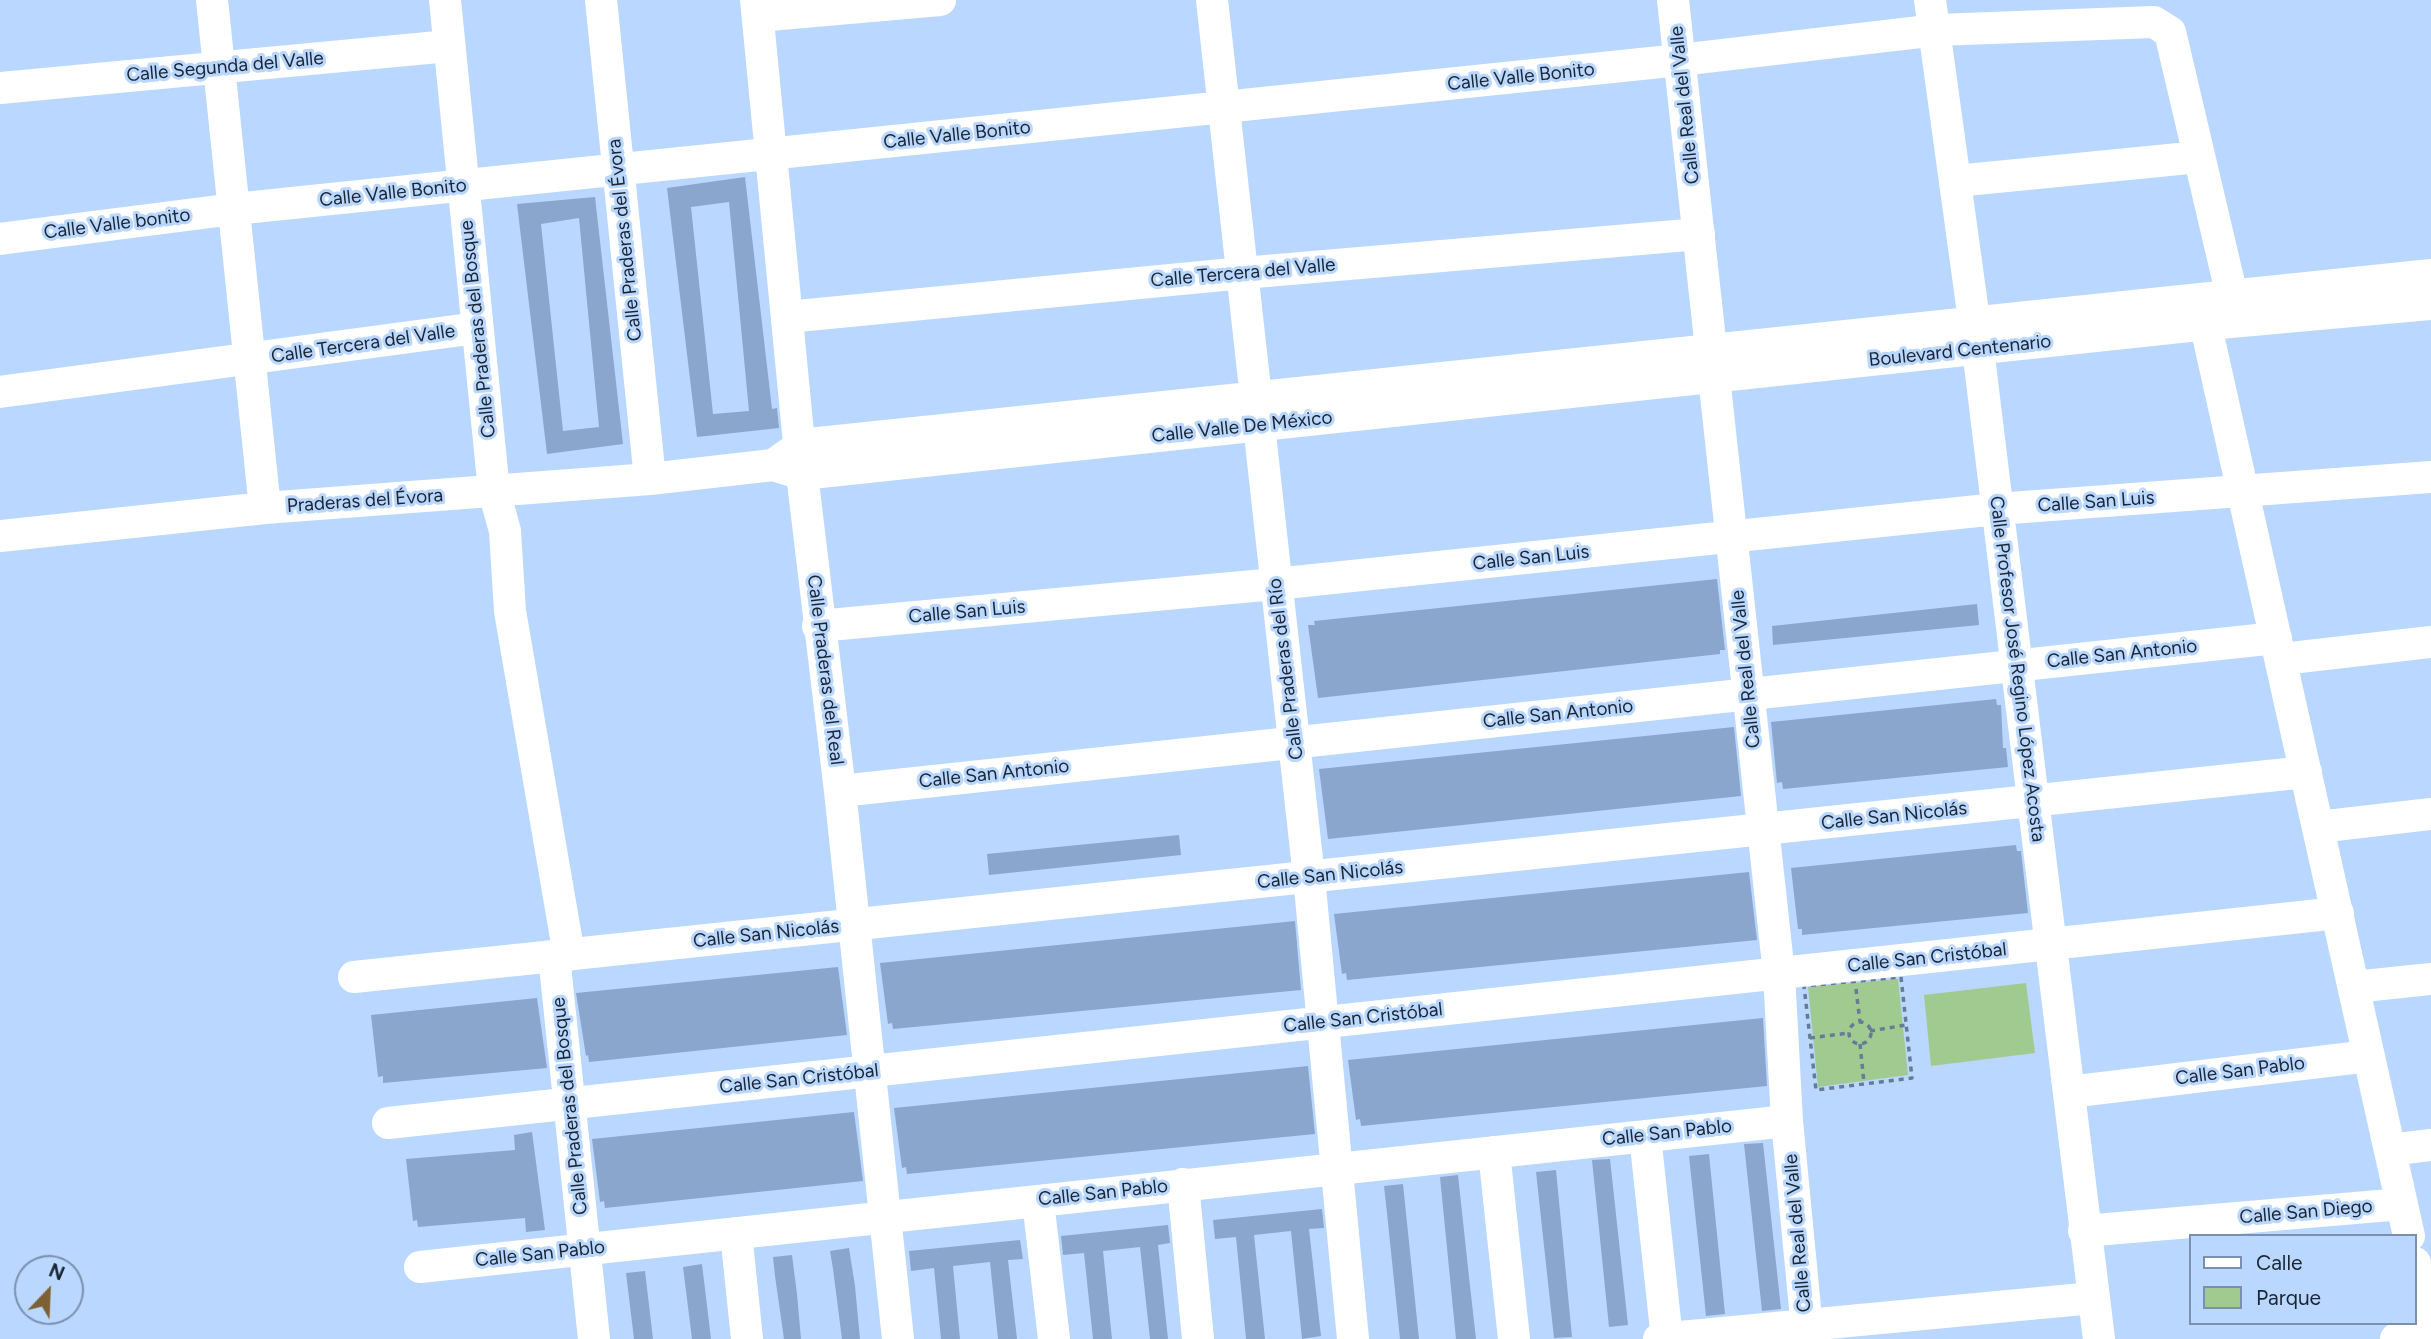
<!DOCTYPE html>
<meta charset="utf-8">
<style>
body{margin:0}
#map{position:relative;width:2431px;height:1339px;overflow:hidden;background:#bad7ff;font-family:Figtree,sans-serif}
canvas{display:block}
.legend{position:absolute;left:2189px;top:1234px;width:228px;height:91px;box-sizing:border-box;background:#bad7ff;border:2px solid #7a90ae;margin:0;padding:9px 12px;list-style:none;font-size:21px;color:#1b2635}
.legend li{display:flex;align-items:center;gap:14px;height:35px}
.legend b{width:35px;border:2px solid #7a90ae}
.north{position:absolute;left:14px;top:1255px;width:70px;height:70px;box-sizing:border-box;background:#bad7ff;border:2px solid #7a90ae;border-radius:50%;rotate:23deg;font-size:19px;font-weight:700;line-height:28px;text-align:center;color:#1b2635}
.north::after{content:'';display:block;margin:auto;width:24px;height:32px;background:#7d6134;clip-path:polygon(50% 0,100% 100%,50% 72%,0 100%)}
</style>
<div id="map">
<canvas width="2431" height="1339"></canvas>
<ul class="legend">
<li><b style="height:9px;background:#fff"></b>Calle</li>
<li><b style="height:19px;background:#a0ca90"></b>Parque</li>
</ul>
<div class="north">N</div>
</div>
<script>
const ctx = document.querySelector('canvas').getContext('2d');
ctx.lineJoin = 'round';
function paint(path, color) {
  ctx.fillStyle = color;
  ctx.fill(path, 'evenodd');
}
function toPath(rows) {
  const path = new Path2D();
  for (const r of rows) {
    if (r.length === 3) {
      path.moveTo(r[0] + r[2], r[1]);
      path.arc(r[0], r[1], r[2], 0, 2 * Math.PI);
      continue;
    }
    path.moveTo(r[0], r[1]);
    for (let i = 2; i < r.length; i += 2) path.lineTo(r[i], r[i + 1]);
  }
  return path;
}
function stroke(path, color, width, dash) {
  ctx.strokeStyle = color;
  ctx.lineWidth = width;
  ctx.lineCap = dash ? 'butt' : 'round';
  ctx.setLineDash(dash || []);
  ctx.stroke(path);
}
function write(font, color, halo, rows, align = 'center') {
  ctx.font = font + ' Figtree,sans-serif';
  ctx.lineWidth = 6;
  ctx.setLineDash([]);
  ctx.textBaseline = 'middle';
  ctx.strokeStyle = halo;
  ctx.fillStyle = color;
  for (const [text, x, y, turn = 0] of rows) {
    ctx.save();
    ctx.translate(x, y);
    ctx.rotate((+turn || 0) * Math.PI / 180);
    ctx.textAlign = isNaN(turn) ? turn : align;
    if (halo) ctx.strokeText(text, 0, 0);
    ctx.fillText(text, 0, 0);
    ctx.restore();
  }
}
paint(toPath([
 [1898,979,1908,1075,1818,1087,1808,987],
 [2026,983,2035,1053,1931,1066,1924,995]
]), '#a0ca90');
paint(toPath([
 [745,177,772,409,777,408,779,428,697,437,667,188],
 [729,202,749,411,713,414,691,207],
 [595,197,623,444,547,454,517,204],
 [579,218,599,427,563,431,541,224],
 [1717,579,1725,650,1720,650,1720,654,1318,698,1308,625,1315,625,1314,621],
 [1977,604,1979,625,1773,645,1772,626],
 [1996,699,1997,705,2001,705,2003,748,2006,748,2008,767,1783,789,1782,782,1777,783,1771,722],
 [1734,727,1741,796,1328,839,1319,769],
 [1179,835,1181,855,989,875,987,854],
 [2016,845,2017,851,2021,851,2028,913,1802,935,1802,929,1798,929,1791,868],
 [1749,872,1757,940,1347,980,1346,973,1342,974,1334,914],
 [1295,921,1301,990,893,1029,892,1023,888,1024,880,963],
 [838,967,847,1035,589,1062,588,1055,586,1056,576,993],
 [537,998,547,1068,383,1083,383,1076,378,1077,371,1015],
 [1763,1018,1767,1086,1361,1126,1360,1119,1356,1120,1348,1060],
 [1308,1066,1315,1134,907,1174,906,1167,902,1168,894,1108],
 [854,1112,863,1181,605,1208,604,1201,600,1202,592,1139],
 [532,1132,545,1230,526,1232,525,1218,418,1227,417,1220,413,1221,406,1159,515,1150,514,1135],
 [1763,1143,1781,1309,1762,1311,1744,1144],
 [1709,1154,1725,1314,1706,1316,1689,1156],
 [1610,1159,1628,1325,1609,1327,1592,1160],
 [1556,1170,1572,1337,1554,1338,1536,1172],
 [1458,1175,1469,1277,1476,1339,1456,1339,1440,1177],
 [1403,1184,1419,1339,1400,1339,1387,1213,1384,1186],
 [1322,1209,1324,1228,1309,1229,1321,1336,1302,1339,1291,1231,1254,1235,1265,1339,1246,1339,1236,1237,1215,1239,1213,1220],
 [1168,1225,1170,1243,1158,1245,1168,1339,1150,1339,1140,1247,1103,1251,1112,1339,1093,1339,1084,1253,1063,1255,1061,1236],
 [1020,1240,1023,1259,1008,1260,1017,1339,998,1339,990,1262,953,1266,960,1339,941,1339,934,1268,911,1271,909,1251],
 [849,1248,855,1286,860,1339,842,1339,833,1269,830,1251],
 [792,1255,797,1294,801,1339,784,1339,775,1276,773,1257],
 [702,1264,711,1339,692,1339,683,1267],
 [645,1271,653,1339,634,1339,626,1273]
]), '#8ba6cc');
stroke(toPath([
 [1901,977,1912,1078,1816,1090,1804,986,1901,977],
 [1856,989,1860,1022],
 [1860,1033,11],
 [1870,1031,1906,1025],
 [1810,1038,1849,1033],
 [1860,1044,1864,1083]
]), '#677b96', 3.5, [5, 5]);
stroke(toPath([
 [212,0,265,508],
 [445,0,494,491,505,531,510,611,569,955],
 [601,0,650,479],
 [756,0,802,474,840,791,898,1339],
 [1212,0,1309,877,1353,1339],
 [1673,0,1779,974,1787,1121,1808,1339],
 [1930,0,1978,349,2099,1339],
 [758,16,940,0],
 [0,88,449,46],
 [1956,181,2199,157],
 [0,239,234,209,1680,60,1937,30,2154,22,2170,32,2232,296],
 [2201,304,2409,1236],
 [787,317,1243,273,1699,234],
 [0,392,477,328],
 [799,445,2431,275],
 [773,465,802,474,2208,324,2431,304],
 [0,536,265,508,650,479,773,465,790,453],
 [818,626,1275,584,1997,509,2431,477],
 [2282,659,2431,642],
 [840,791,2276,638],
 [2318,827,2431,814],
 [554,956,594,1339],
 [354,977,2306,772],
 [2354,987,2431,979],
 [2069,1092,2369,1056],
 [388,1123,2338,913],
 [1645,1136,1667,1339],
 [2390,1150,2431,1145],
 [1494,1152,1514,1339],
 [1183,1184,1198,1339],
 [1038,1201,1054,1339],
 [2084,1231,2402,1204],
 [736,1233,747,1339],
 [2415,1263,2431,1329],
 [420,1267,1787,1121],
 [1659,1339,2093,1298],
 [2396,1339,2431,1335]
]), '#fff', 32);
write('19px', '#1b2635', '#bad7ff', [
 ["Calle Segunda del Valle",225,67,-5],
 ["Calle Valle Bonito",1521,77,-6],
 ["Calle Real del Valle",1685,105,-96],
 ["Calle Valle Bonito",957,135,-6],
 ["Calle Valle Bonito",393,193,-6],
 ["Calle Valle bonito",117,224,-7],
 ["Calle Praderas del Évora",625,240,-96],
 ["Calle Tercera del Valle",1243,273,-5],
 ["Calle Praderas del Bosque",478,329,-96],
 ["Calle Tercera del Valle",363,344,-8],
 ["Boulevard Centenario",1960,351,-6],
 ["Calle Valle De México",1242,427,-6],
 ["Praderas del Évora",365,501,-4],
 ["Calle San Luis",2096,502,-4],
 ["Calle San Luis",1531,558,-6],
 ["Calle San Luis",967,612,-5],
 ["Calle San Antonio",2122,654,-6],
 ["Calle Praderas del Río",1286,669,-97],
 ["Calle Real del Valle",1746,669,-96],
 ["Calle Profesor José Regino López Acosta",2017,669,83],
 ["Calle Praderas del Real",825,670,83],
 ["Calle San Antonio",1558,714,-6],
 ["Calle San Antonio",994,774,-6],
 ["Calle San Nicolás",1894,816,-6],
 ["Calle San Nicolás",1330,875,-6],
 ["Calle San Nicolás",766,934,-6],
 ["Calle San Cristóbal",1927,958,-6],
 ["Calle San Cristóbal",1363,1018,-6],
 ["Calle San Pablo",2240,1071,-7],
 ["Calle San Cristóbal",799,1079,-6],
 ["Calle Praderas del Bosque",570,1106,-96],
 ["Calle San Pablo",1667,1133,-6],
 ["Calle San Pablo",1103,1193,-6],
 ["Calle San Diego",2306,1212,-5],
 ["Calle Real del Valle",1798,1233,-95],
 ["Calle San Pablo",540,1254,-6]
]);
</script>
